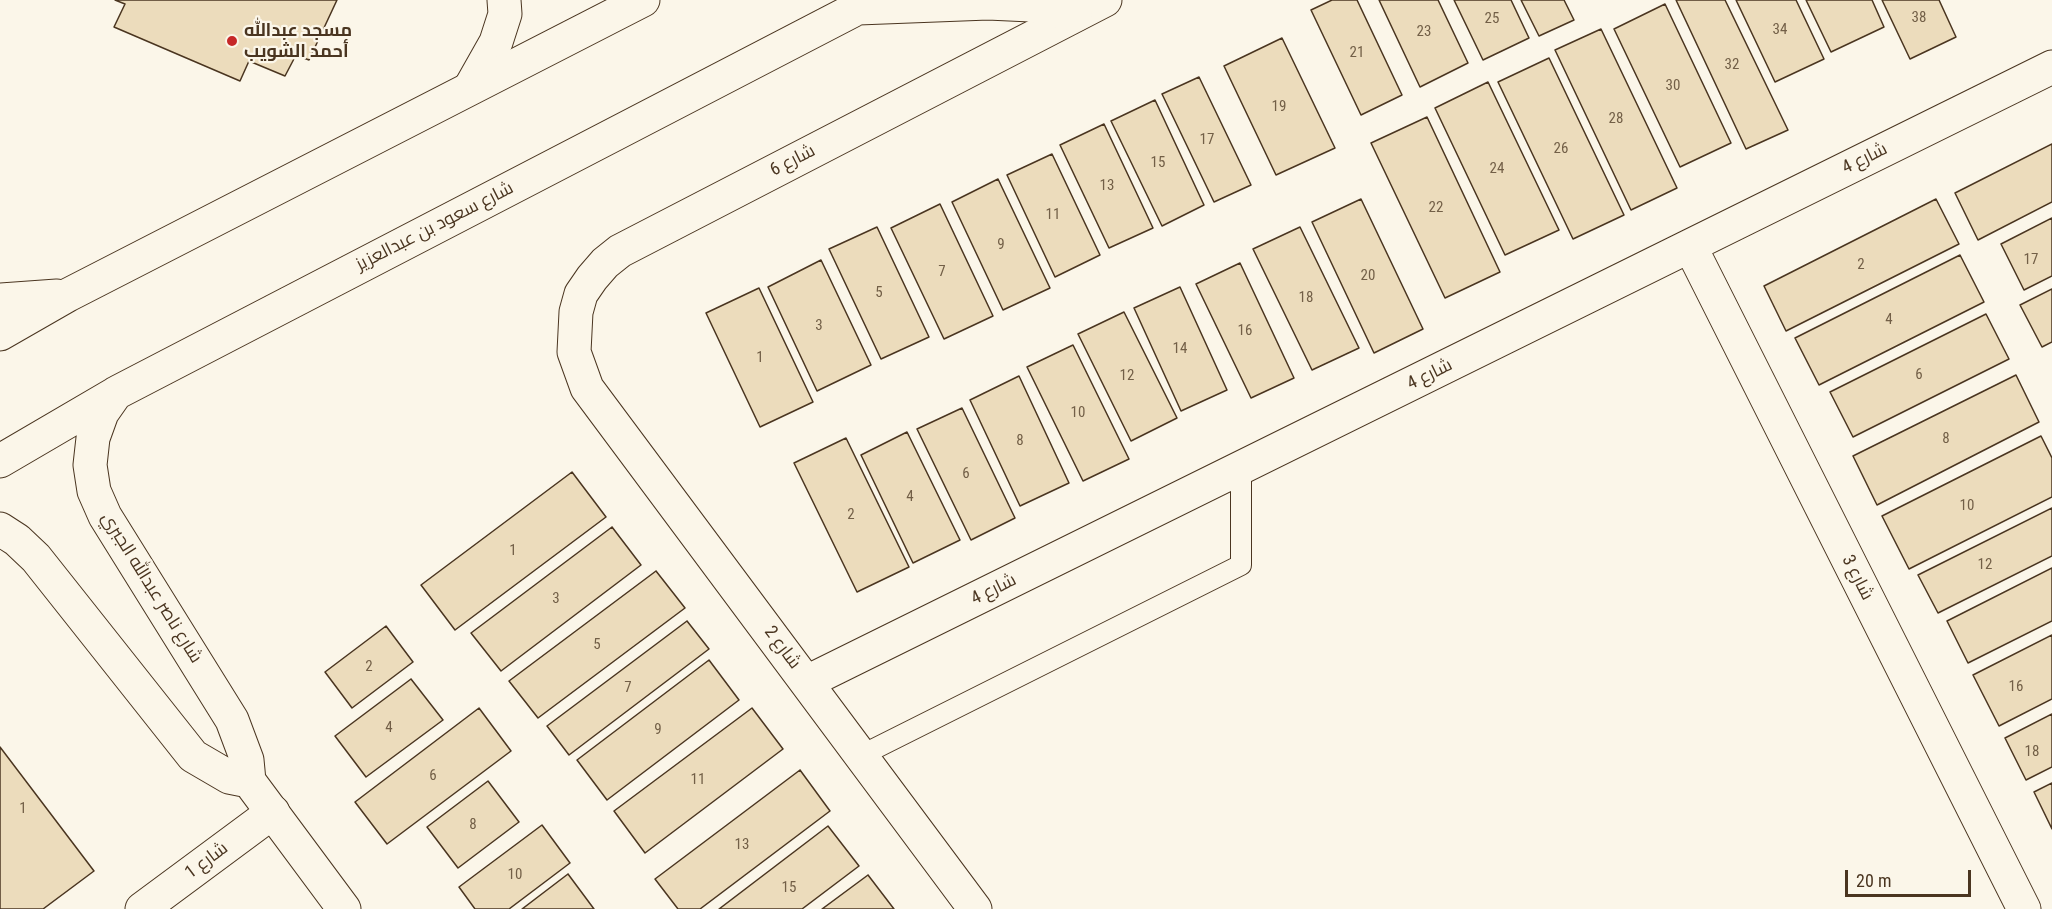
<!DOCTYPE html>
<meta charset="utf-8">
<style>
body{margin:0}
#map{position:relative;width:2052px;height:909px;overflow:hidden;background:#fbf6e9;font-family:"Roboto Condensed",sans-serif}
canvas{display:block}
.scale{position:absolute;left:1845px;top:870px;width:126px;height:27px;box-sizing:border-box;border:3px solid #4a3520;border-top:0;padding-left:8px;font-size:18px;line-height:21px;white-space:nowrap;color:#4a3520;-webkit-text-stroke:4px #fbf6e9;paint-order:stroke}
</style>
<div id="map">
<canvas width="2052" height="909"></canvas>
<div class="scale">20 m</div>
</div>
<script>
const ctx = document.querySelector('canvas').getContext('2d');
ctx.lineJoin = 'round';
function paint(path, color) {
  ctx.fillStyle = color;
  ctx.fill(path, 'evenodd');
}
function toPath(rows) {
  const path = new Path2D();
  for (const r of rows) {
    path.moveTo(r[0], r[1]);
    for (let i = 2; i < r.length; i += 2) path.lineTo(r[i], r[i + 1]);
  }
  return path;
}
function stroke(path, color, width, dash) {
  ctx.strokeStyle = color;
  ctx.lineWidth = width;
  ctx.lineCap = dash ? 'butt' : 'round';
  ctx.setLineDash(dash || []);
  ctx.stroke(path);
}
function write(font, color, halo, rows, align = 'center') {
  ctx.font = font + ' "Roboto Condensed",Cairo,sans-serif';
  ctx.lineWidth = 4.5;
  ctx.setLineDash([]);
  ctx.textBaseline = 'middle';
  ctx.strokeStyle = halo;
  ctx.fillStyle = color;
  for (const [text, x, y, turn = 0] of rows) {
    ctx.save();
    ctx.translate(x, y);
    ctx.rotate((+turn || 0) * Math.PI / 180);
    ctx.textAlign = isNaN(turn) ? turn : align;
    if (halo) ctx.strokeText(text, 0, 0);
    ctx.fillText(text, 0, 0);
    ctx.restore();
  }
}
const building = toPath([
 [115,0,337,0,309,60,296,55,285,76,249,61,240,81,114,27,125,4,115,0],
 [1332,0,1357,0,1402,95,1361,115,1311,10,1332,0],
 [1379,0,1438,0,1468,63,1420,87,1379,0],
 [1454,0,1511,0,1529,38,1483,60,1454,0],
 [1521,0,1564,0,1574,20,1539,36,1521,0],
 [1676,0,1725,0,1788,130,1746,149,1676,0],
 [1736,0,1796,0,1824,59,1775,82,1736,0],
 [1806,0,1872,0,1884,27,1831,52,1806,0],
 [1882,0,1939,0,1956,37,1910,59,1882,0],
 [1665,4,1731,143,1680,167,1614,29,1665,4],
 [1601,29,1677,188,1631,210,1555,50,1601,29],
 [1282,38,1335,148,1276,175,1224,66,1282,38],
 [1549,58,1624,215,1573,239,1498,82,1549,58],
 [1199,77,1251,185,1214,202,1162,94,1199,77],
 [1488,82,1559,230,1505,255,1435,108,1488,82],
 [1155,100,1204,205,1162,226,1111,121,1155,100],
 [1427,117,1500,272,1445,298,1371,143,1427,117],
 [1104,124,1153,228,1109,248,1060,145,1104,124],
 [2052,144,2052,202,1978,240,1955,193,2052,144],
 [1052,154,1100,255,1055,277,1007,175,1052,154],
 [998,179,1050,288,1003,310,952,202,998,179],
 [1361,199,1423,329,1374,353,1312,222,1361,199],
 [1936,199,1959,244,1786,331,1764,286,1936,199],
 [940,204,993,316,944,339,891,228,940,204],
 [2052,218,2052,276,2024,290,2001,244,2052,218],
 [877,227,929,337,881,359,829,249,877,227],
 [1300,227,1359,348,1312,370,1253,249,1300,227],
 [1960,255,1984,302,1819,385,1795,338,1960,255],
 [821,260,871,365,817,391,768,287,821,260],
 [1240,263,1294,378,1251,398,1196,284,1240,263],
 [1180,287,1227,390,1181,411,1134,308,1180,287],
 [759,288,813,402,760,427,706,313,759,288],
 [2052,289,2052,342,2042,347,2020,305,2052,289],
 [1124,312,1177,418,1131,441,1078,334,1124,312],
 [1986,314,2009,359,1853,437,1830,392,1986,314],
 [1073,345,1129,459,1083,481,1027,367,1073,345],
 [2016,375,2039,422,1877,505,1853,456,2016,375],
 [1019,376,1069,483,1020,506,970,400,1019,376],
 [962,408,1015,518,971,540,917,429,962,408],
 [907,432,960,540,913,563,861,455,907,432],
 [2041,436,2052,458,2052,497,1909,569,1882,516,2041,436],
 [846,438,909,567,857,592,794,463,846,438],
 [572,472,606,517,455,630,421,585,572,472],
 [2052,508,2052,556,1938,613,1918,575,2052,508],
 [612,527,641,565,501,671,471,633,612,527],
 [2052,568,2052,621,1968,663,1947,621,2052,568],
 [656,571,685,608,538,718,509,681,656,571],
 [687,621,709,649,569,755,547,726,687,621],
 [386,626,413,662,352,708,325,672,386,626],
 [2052,635,2052,699,1999,726,1973,675,2052,635],
 [709,660,739,700,607,800,577,760,709,660],
 [411,679,443,720,366,777,335,736,411,679],
 [479,708,511,751,387,844,355,802,479,708],
 [752,708,783,749,645,853,614,811,752,708],
 [2052,714,2052,767,2026,780,2005,738,2052,714],
 [0,747,94,871,43,909,0,909,0,747],
 [800,770,830,811,700,909,678,909,655,879,800,770],
 [488,781,519,822,458,868,427,827,488,781],
 [2052,783,2052,829,2034,792,2052,783],
 [542,825,570,863,509,909,475,909,459,887,542,825],
 [828,826,859,866,802,909,719,909,828,826],
 [568,874,594,909,522,909,568,874],
 [868,875,894,909,822,909,868,875]
]);
paint(building, '#ecdcbc');
stroke(building, '#4a3520', 1.5);
const lane = toPath([
 [862,755,1241,565,1241,468]
]);
const street = toPath([
 [470,88,496,42,505,14,504,0],
 [1690,246,2024,909],
 [807,682,2052,67],
 [142,909,273,812],
 [975,909,587,388,574,352,576,312,581,294,592,278,605,263,620,251,1105,0]
]);
const secondary = toPath([
 [858,8,988,3,1031,5,1075,15],
 [0,300,57,296],
 [0,334,68,295,643,0],
 [116,393,102,413,93,438,90,465,94,491,105,516,232,720,247,760,249,781,344,909],
 [0,461,118,392,873,0],
 [0,529,17,540,36,558,193,756,229,777,249,781]
]);
stroke(lane, '#4a3520', 22);
stroke(street, '#4a3520', 35);
stroke(secondary, '#4a3520', 35);
stroke(lane, '#fbf6e9', 20);
stroke(street, '#fbf6e9', 33);
stroke(secondary, '#fbf6e9', 33);
for (const [x, y, r, color] of [
 [232,41,6,"#c62828"]
]) {
  const dot = new Path2D();
  dot.arc(x, y, r, 0, 2 * Math.PI);
  ctx.fillStyle = color;
  ctx.fill(dot);
  stroke(dot, '#fbf6e9', 2);
}
write('15px', '#725f47', null, [
 ["38",1919,18],
 ["25",1492,19],
 ["34",1780,30],
 ["23",1424,32],
 ["21",1357,53],
 ["32",1732,65],
 ["30",1673,86],
 ["19",1279,107],
 ["28",1616,119],
 ["17",1207,140],
 ["26",1561,149],
 ["15",1158,163],
 ["24",1497,169],
 ["13",1107,186],
 ["22",1436,208],
 ["11",1053,215],
 ["9",1001,245],
 ["17",2031,260],
 ["2",1861,265],
 ["7",942,272],
 ["20",1368,276],
 ["5",879,293],
 ["18",1306,298],
 ["4",1889,320],
 ["3",819,326],
 ["16",1245,331],
 ["14",1180,349],
 ["1",760,358],
 ["6",1919,375],
 ["12",1127,376],
 ["10",1078,413],
 ["8",1946,439],
 ["8",1020,441],
 ["6",966,474],
 ["4",910,497],
 ["10",1967,506],
 ["2",851,515],
 ["1",513,551],
 ["12",1985,565],
 ["3",556,599],
 ["5",597,645],
 ["2",369,667],
 ["16",2016,687],
 ["7",628,688],
 ["4",389,728],
 ["9",658,730],
 ["18",2032,752],
 ["6",433,776],
 ["11",698,780],
 ["1",23,809],
 ["8",473,825],
 ["13",742,845],
 ["10",515,875],
 ["15",789,888]
]);
write('bold 18px', '#4a3520', '#fbf6e9', [
 ["مسجد عبدالله",244,31],
 ["أحمد الشويب",244,52]
], 'left');
write('18px', '#4a3520', '#fbf6e9', [
 ["شارع 4",1865,159,-26],
 ["شارع 6",793,161,-27],
 ["شارع سعود بن عبدالعزيز",435,227,-27],
 ["شارع 4",1430,375,-26],
 ["شارع 3",1857,578,63],
 ["شارع ناصر عبدالله الجبري",151,588,58],
 ["شارع 4",994,590,-26],
 ["شارع 2",782,648,53],
 ["شارع 1",207,861,-37]
]);
</script>
